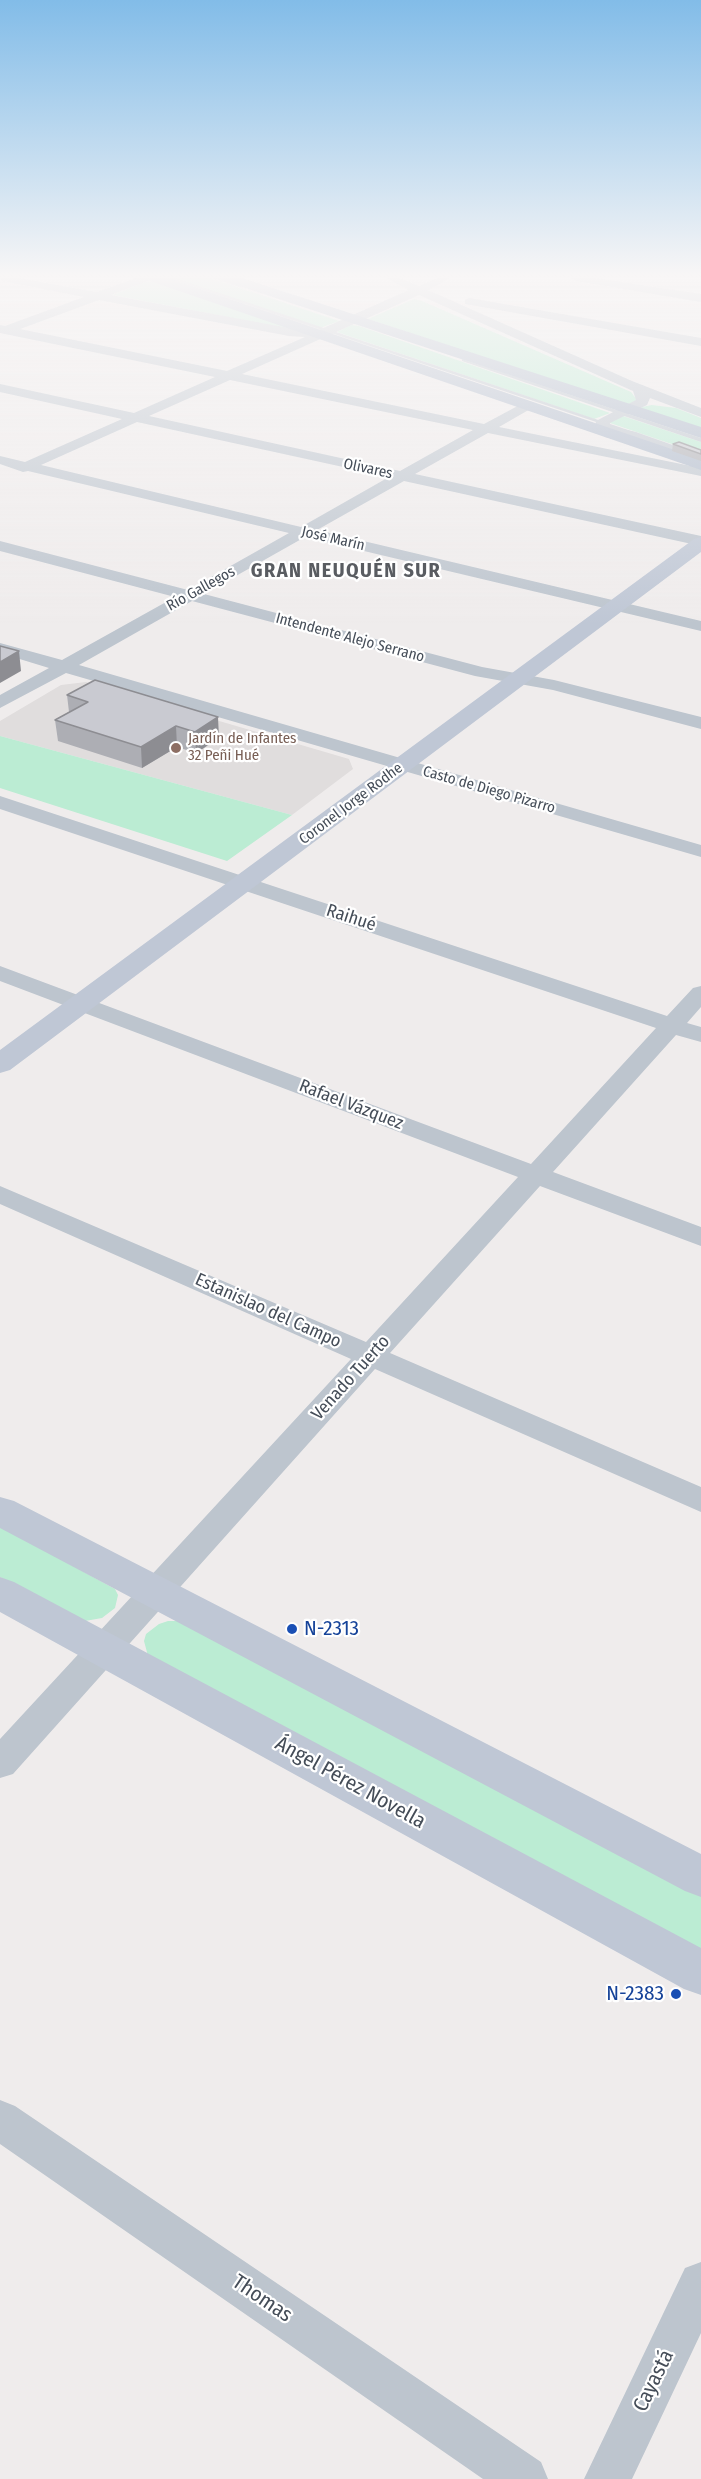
<!DOCTYPE html>
<meta charset="utf-8">
<style>
body{margin:0}
canvas{display:block;background:#efecec}
</style>
<canvas width="701" height="2479"></canvas>
<script>
const ctx = document.querySelector('canvas').getContext('2d');
ctx.lineJoin = 'round';
function paint(path, color) {
  ctx.fillStyle = color;
  ctx.fill(path, 'evenodd');
}
function toPath(rows) {
  const path = new Path2D();
  for (const r of rows) {
    path.moveTo(r[0], r[1]);
    for (let i = 2; i < r.length; i += 2) path.lineTo(r[i], r[i + 1]);
  }
  return path;
}
function stroke(path, color, width, dash) {
  ctx.strokeStyle = color;
  ctx.lineWidth = width;
  ctx.lineCap = dash ? 'butt' : 'round';
  ctx.setLineDash(dash || []);
  ctx.stroke(path);
}
function write(font, color, halo, rows, align = 'center') {
  ctx.font = font + ' "Fira Sans Condensed",sans-serif';
  ctx.lineWidth = 4.5;
  ctx.setLineDash([]);
  ctx.textBaseline = 'middle';
  ctx.strokeStyle = halo;
  ctx.fillStyle = color;
  for (const [text, x, y, turn = 0] of rows) {
    ctx.save();
    ctx.translate(x, y);
    ctx.rotate((+turn || 0) * Math.PI / 180);
    ctx.textAlign = isNaN(turn) ? turn : align;
    if (halo) ctx.strokeText(text, 0, 0);
    ctx.fillText(text, 0, 0);
    ctx.restore();
  }
}
paint(toPath([
 [86,682,349,759,353,769,292,815,0,736,0,721,61,685]
]), '#e0dddd');
paint(toPath([
 [174,278,210,278,339,321,320,328],
 [144,282,157,282,295,330,113,295],
 [414,299,422,301,631,392,637,400,627,405,368,319],
 [351,325,359,326,610,413,594,419,337,332],
 [652,405,676,408,701,418,701,430,641,410,642,407],
 [623,416,701,442,701,454,610,423,609,421],
 [0,736,292,815,227,861,0,788],
 [0,1526,115,1589,118,1595,115,1608,102,1618,85,1621,0,1577],
 [168,1621,177,1621,701,1895,701,1957,148,1656,144,1641,146,1634,159,1624]
]), '#bbecd3');
paint(toPath([
 [167,278,175,278,634,432,629,433,167,278],
 [212,278,220,278,244,286,239,287,212,278],
 [462,359,701,438,701,442,462,361,462,359]
]), '#bdc5ce');
paint(toPath([
 [606,425,636,432,701,455,701,461,629,436,602,430,601,428,606,425]
]), '#bdc5ce');
paint(toPath([
 [0,278,18,278,97,292,136,278,151,278,150,280,111,295,289,328,319,330,409,290,386,278,400,278,419,286,437,278,451,278,428,290,632,381,701,408,701,417,650,398,647,405,610,423,609,427,617,434,610,438,605,437,595,428,596,421,636,400,633,391,419,295,242,374,484,424,527,401,532,402,534,405,532,408,499,427,701,468,701,476,488,433,415,474,701,536,701,546,404,481,317,530,701,621,701,631,305,537,204,594,482,667,554,680,701,717,701,729,553,690,475,676,192,601,79,665,701,845,701,857,66,673,0,708,0,695,49,668,0,653,0,643,62,660,175,597,0,551,0,541,188,590,289,533,28,471,23,472,0,464,0,456,25,462,122,419,0,392,0,384,134,413,215,377,0,333,0,325,5,326,84,297,2,281,0,278],
 [99,300,289,336,305,337,227,371,20,329,99,300],
 [230,380,473,430,400,471,149,416,230,380],
 [137,422,389,477,301,527,41,465,137,422],
 [570,278,595,278,701,294,701,302,576,281,570,278],
 [469,298,701,338,701,346,465,304,465,300,469,298],
 [0,796,667,1016,693,988,701,986,701,1007,687,1023,701,1027,701,1042,676,1035,553,1172,701,1227,701,1246,540,1186,390,1353,701,1487,701,1512,375,1369,13,1774,0,1778,0,1739,351,1359,0,1204,0,1186,366,1342,518,1177,0,981,0,966,531,1164,656,1028,0,809,0,796],
 [0,2100,15,2106,541,2462,548,2479,483,2479,0,2144,0,2100],
 [701,2262,701,2333,632,2479,584,2479,685,2268,701,2262]
]), '#bdc5ce');
paint(toPath([
 [701,537,701,552,10,1070,0,1073,0,1050,694,539,701,537],
 [0,1497,14,1501,701,1854,701,1897,685,1891,0,1528,0,1497],
 [0,1577,14,1582,701,1948,701,1995,684,1989,0,1612,0,1577]
]), '#bfc7d5');
paint(toPath([
 [148,278,168,278,701,459,701,470,150,281,148,278],
 [222,278,242,278,701,427,701,438,224,281,222,278]
]), '#acb8ca');
paint(toPath([
 [673,444,701,450,701,461,672,451],
 [67,695,219,738,196,753,177,747,142,768,58,741,55,720,69,712]
]), '#adaeb4');
paint(toPath([
 [19,651,21,671,0,683,0,662],
 [218,717,219,738,196,753,195,732],
 [176,726,177,747,142,768,141,747]
]), '#8d8d92');
const building = toPath([
 [679,442,701,450,701,454,673,444,679,442],
 [0,646,19,651,0,662,0,646],
 [95,680,218,717,195,732,176,726,141,747,55,720,88,702,67,695,95,680]
]);
paint(building, '#c9cad1');
stroke(building, '#8d8d92', 1.5);
const sky = ctx.createLinearGradient(0, 0, 0, 625);
sky.addColorStop(0, '#82bce8');
sky.addColorStop(0.44, '#f8f6f6');
sky.addColorStop(1, '#f8f6f600');
ctx.fillStyle = sky;
ctx.fillRect(0, 0, 701, 625);
for (const [x, y, r, color] of [
 [176,748,6,"#8d6e63"],
 [292,1629,6,"#1a4fb4"],
 [676,1994,6,"#1a4fb4"]
]) {
  const dot = new Path2D();
  dot.arc(x, y, r, 0, 2 * Math.PI);
  ctx.fillStyle = color;
  ctx.fill(dot);
  stroke(dot, '#fff', 2);
}
write('15px', '#454d58', '#fff', [
 ["Olivares",368,469,12],
 ["José Marín",333,539,13],
 ["Río Gallegos",201,589,-29],
 ["Intendente Alejo Serrano",350,638,15],
 ["Casto de Diego Pizarro",489,790,16],
 ["Coronel Jorge Rodhe",351,804,-37]
]);
write('15px', '#785e54', '#fff', [
 ["Jardín de Infantes",188,739],
 ["32 Peñi Hué",188,756]
], 'left');
write('18px', '#454d58', '#fff', [
 ["Raihué",351,918,18],
 ["Rafael Vázquez",351,1105,21],
 ["Estanislao del Campo",268,1311,24],
 ["Venado Tuerto",351,1378,-48]
]);
ctx.letterSpacing = '1.5px';
write('bold 20px', '#595c61', '#fff', [
 ["GRAN NEUQUÉN SUR",346,571]
]);
ctx.letterSpacing = '0px';
write('21px', '#164399', '#fff', [
 ["N-2313",304,1629],
 ["N-2383",664,1994,"right"]
], 'left');
write('21px', '#454d58', '#fff', [
 ["Ángel Pérez Novella",350,1783,29],
 ["Thomas",262,2299,34],
 ["Cayastá",654,2381,-64]
]);
</script>
